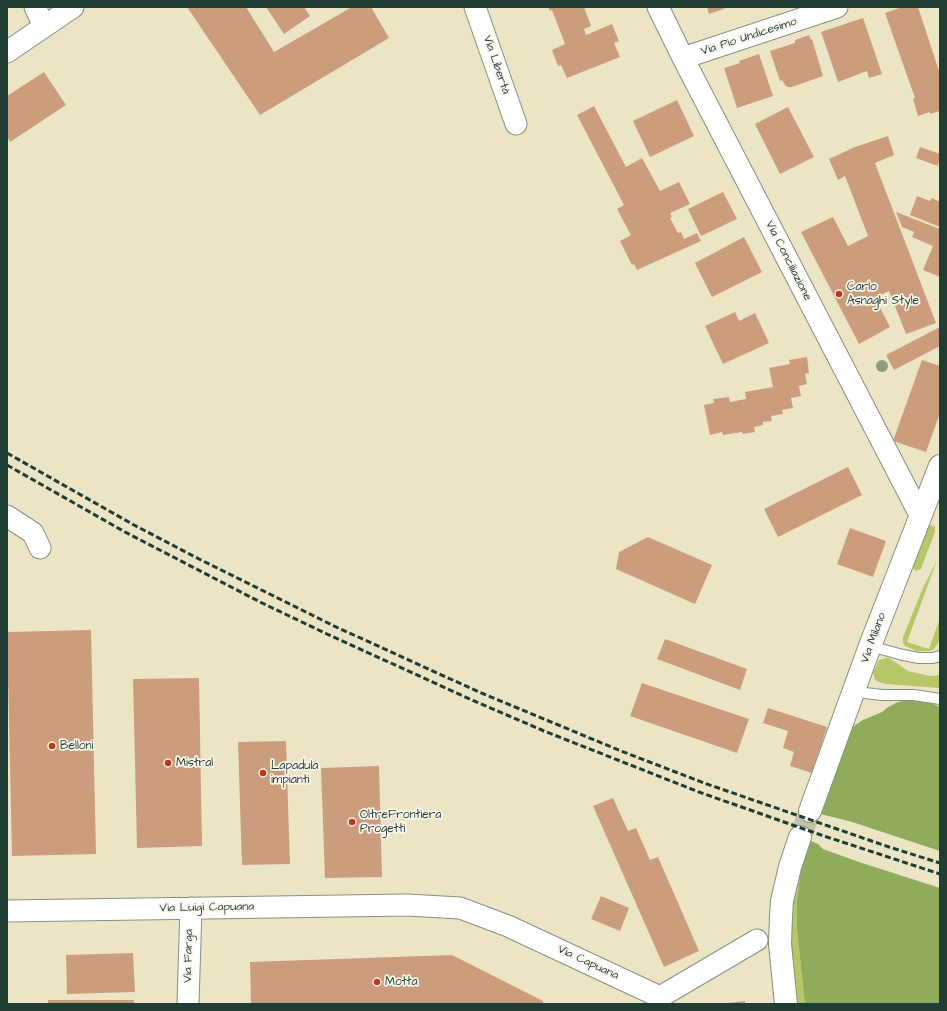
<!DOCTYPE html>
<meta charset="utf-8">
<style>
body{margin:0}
#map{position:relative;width:947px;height:1011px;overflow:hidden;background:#ebe5c6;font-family:"Architects Daughter",sans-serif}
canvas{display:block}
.frame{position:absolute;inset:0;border:8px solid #1f3d34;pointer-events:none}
</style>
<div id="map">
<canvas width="947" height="1011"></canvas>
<div class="frame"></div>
</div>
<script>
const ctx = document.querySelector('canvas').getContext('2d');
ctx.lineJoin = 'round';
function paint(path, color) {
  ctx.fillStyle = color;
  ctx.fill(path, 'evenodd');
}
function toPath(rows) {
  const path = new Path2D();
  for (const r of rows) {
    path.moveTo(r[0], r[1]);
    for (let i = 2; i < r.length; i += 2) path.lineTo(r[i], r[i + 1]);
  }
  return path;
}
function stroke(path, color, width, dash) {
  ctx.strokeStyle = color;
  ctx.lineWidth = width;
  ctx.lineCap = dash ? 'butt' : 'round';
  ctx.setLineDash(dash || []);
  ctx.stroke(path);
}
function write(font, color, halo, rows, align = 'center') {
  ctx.font = font + ' "Architects Daughter",sans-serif';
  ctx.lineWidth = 3.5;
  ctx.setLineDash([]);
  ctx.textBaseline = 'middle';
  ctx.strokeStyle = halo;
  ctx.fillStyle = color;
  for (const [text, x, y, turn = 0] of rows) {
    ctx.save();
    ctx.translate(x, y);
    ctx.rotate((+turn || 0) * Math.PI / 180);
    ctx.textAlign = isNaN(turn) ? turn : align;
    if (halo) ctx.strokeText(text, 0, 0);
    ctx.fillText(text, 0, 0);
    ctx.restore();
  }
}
paint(toPath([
 [930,525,935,527,935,532,922,566,921,569,916,571,912,567,928,526],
 [937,560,907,642,929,649,940,618,940,640,934,649,930,651,917,651,905,646,903,643,903,637,923,588],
 [886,658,889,658,908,671,930,676,940,675,940,688,886,684,879,682,875,680,873,673,879,660],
 [808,840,811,841,802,862,797,900,797,930,805,1004,794,1004,787,924]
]), '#b7c669');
paint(toPath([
 [909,700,921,701,933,704,940,707,940,851,849,821,816,813,847,736,854,726,863,720,882,712,888,707,898,702],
 [811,841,818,844,823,849,859,862,940,888,940,1004,805,1004,797,930,797,900,802,862]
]), '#91ab5d');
paint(toPath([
 [187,7,246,7,274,52,352,7,371,7,389,38,260,115],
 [266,7,304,7,310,16,284,34],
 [548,7,584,7,591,26,584,29,586,35,612,24,619,41,614,43,620,57,567,78,561,65,558,66,552,50,565,44,552,10,550,11],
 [707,7,729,7,709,14],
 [902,7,918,7,940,74,940,111,930,114,930,112,918,116,913,99,915,98,885,13],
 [863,18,882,74,869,78,867,71,838,82,821,32],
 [809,35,811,40,812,39,823,76,792,87,788,87,785,85,782,80,780,81,770,51,795,43,795,40],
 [759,54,773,96,737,108,724,68,740,63,739,61],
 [44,72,66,105,10,142,7,136,7,96],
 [677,100,694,136,650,157,633,121],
 [594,106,626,167,642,158,660,191,679,182,690,204,670,213,672,217,670,218,678,233,681,232,684,239,697,233,701,241,637,270,634,264,632,265,620,241,631,235,617,209,624,205,577,115],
 [788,107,814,157,780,174,755,124],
 [888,136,894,155,875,163,936,323,906,334,889,291,875,298,890,327,859,344,801,232,833,217,848,246,868,236,845,176,838,180,829,159,855,147],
 [920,147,940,154,938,166,916,158],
 [723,192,737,219,701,236,688,209],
 [917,196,930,201,932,198,940,202,940,227,910,215],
 [896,212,940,229,940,277,923,270,933,246,912,237,914,232,902,227],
 [744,237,762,272,712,297,695,263],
 [735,312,739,321,755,313,769,343,723,364,705,326],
 [940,327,940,346,894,370,886,355],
 [807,357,809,373,805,374,807,384,799,386,801,396,791,398,793,408,782,410,783,414,771,416,772,421,763,422,763,425,754,427,755,432,743,434,742,432,723,435,722,432,710,435,704,405,714,403,713,399,729,397,730,402,746,399,745,392,773,387,769,368,790,364,789,360],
 [922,360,940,366,940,413,926,452,893,441],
 [848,467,862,495,778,537,764,509],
 [850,528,886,541,873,577,837,564],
 [648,537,712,565,695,604,616,569,619,552],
 [91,630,96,854,12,856,7,632],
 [665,639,747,669,740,690,657,659],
 [199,678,202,846,137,848,133,679],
 [642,683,749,719,737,753,630,716],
 [768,708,827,727,812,773,790,766,794,752,783,748,788,731,763,723],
 [286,741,290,864,242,865,238,742],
 [379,766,382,877,325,878,321,768],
 [613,798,628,831,636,828,650,860,658,857,699,951,664,967,593,806],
 [601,896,629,908,620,931,591,919],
 [133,953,135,992,67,994,66,955],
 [452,955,543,1001,543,1004,251,1004,250,962],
 [48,1000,134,1000,134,1004,48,1004],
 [745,1001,745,1004,727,1004,727,1003]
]), '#cc9d7d');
stroke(toPath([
 [800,837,810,811]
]), '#c2c3a9', 22, [22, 11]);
const service = toPath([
 [870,646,903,655,919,658,933,658,940,656],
 [854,690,865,693,882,695,914,695,940,699]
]);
const minor = toPath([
 [35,7,44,26],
 [475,7,516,124],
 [658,7,683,58,920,515],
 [7,52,73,7],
 [683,58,837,7],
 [7,516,33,533,40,548],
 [7,911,407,905,460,908,508,926,660,997,757,940],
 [188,1004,191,908]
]);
const tertiary = toPath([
 [810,811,870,646,940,466],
 [786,1004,780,944,781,916,782,901,790,867,800,837]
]);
stroke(service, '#85917d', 12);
stroke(minor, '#85917d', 23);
stroke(tertiary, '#85917d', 24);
stroke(service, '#fff', 10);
stroke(minor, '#fff', 21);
stroke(tertiary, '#fff', 22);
stroke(toPath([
 [7,453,134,525,199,559,334,626,479,692,621,751,704,783,889,847,940,863],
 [7,465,125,532,262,603,327,634,472,700,544,731,699,792,821,835,940,874]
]), '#1f3d34', 3, [6, 3]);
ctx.fillStyle = '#909b7d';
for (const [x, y] of [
 [882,366]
]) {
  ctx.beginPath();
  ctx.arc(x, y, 6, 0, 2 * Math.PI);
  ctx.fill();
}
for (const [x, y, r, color] of [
 [839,294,4,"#c8321e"],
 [52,746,4,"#c8321e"],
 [168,763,4,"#c8321e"],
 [263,773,4,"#c8321e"],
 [352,822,4,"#c8321e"],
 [377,982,4,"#c8321e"]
]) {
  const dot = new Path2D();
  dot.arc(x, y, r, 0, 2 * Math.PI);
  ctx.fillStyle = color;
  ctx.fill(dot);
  stroke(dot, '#fbf7ec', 1.5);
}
write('12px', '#1f3d34', '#fbf7ec', [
 ["Via Pio Undicesimo",749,37,-18],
 ["Via Libertà",496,65,71],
 ["Via Conciliazione",788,261,63],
 ["Via Milano",874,638,-70],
 ["Via Luigi Capuana",207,908,-1],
 ["Via Farga",189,956,-89],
 ["Via Capuana",588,963,25]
]);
write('12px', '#1f3d34', '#fbf7ec', [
 ["Carlo",847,287],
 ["Asnaghi Style",847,301],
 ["Belloni",60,746],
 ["Mistral",176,763],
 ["Lapadula",271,766],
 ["impianti",271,780],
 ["OltreFrontiera",360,815],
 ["Progetti",360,829],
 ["Motta",385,982]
], 'left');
</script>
